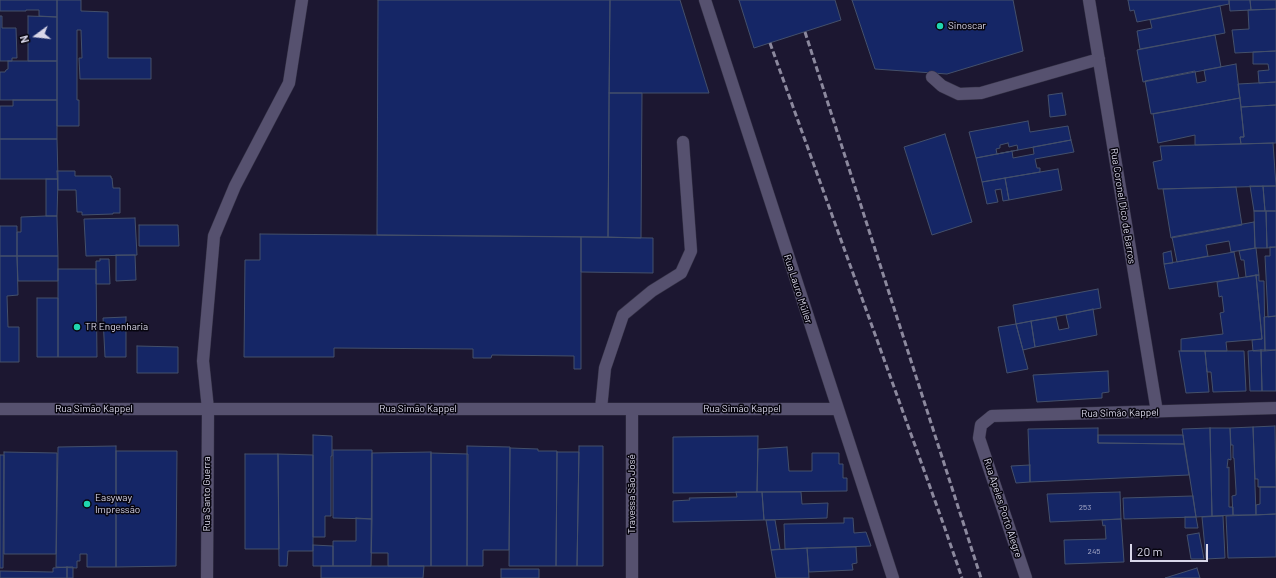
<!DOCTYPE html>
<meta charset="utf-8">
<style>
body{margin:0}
#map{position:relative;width:1276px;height:578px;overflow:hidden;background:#1c1731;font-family:Barlow,sans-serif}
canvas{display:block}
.north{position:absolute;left:16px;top:16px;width:40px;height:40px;-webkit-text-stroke:3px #07050f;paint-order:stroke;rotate:255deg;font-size:11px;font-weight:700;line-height:16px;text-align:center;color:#d9d7e9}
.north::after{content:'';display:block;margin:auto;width:14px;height:18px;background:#d9d7e9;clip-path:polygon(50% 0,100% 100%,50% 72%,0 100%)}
.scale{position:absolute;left:1130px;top:544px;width:78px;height:18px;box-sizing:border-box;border:2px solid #d9d7e9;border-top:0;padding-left:5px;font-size:12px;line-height:14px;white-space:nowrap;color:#d9d7e9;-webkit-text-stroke:3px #07050f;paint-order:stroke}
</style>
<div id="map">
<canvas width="1276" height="578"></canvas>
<div class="north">N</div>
<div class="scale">20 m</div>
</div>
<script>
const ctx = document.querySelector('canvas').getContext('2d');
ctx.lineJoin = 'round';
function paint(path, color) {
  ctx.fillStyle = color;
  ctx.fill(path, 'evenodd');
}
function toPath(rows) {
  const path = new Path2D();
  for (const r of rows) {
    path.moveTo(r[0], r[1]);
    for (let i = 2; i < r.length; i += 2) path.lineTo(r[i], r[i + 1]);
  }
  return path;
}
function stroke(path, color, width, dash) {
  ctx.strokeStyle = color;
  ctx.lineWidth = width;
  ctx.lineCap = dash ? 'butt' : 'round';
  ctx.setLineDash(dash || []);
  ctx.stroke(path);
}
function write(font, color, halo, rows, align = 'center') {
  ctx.font = font + ' Barlow,sans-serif';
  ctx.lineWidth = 3;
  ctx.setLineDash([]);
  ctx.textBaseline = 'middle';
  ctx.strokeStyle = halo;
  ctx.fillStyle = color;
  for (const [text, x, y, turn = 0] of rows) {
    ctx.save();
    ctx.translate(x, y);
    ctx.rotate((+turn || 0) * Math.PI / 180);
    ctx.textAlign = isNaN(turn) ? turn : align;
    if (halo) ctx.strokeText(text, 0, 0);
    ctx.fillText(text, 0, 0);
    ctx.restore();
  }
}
const building = toPath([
 [0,0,57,0,57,17,39,16,39,10,26,10,26,11,0,11,0,0],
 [57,0,81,0,81,11,108,12,108,58,151,58,151,79,80,79,79,58,82,58,81,30,77,30,77,100,79,100,79,126,57,126,57,0],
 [378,0,610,0,608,237,377,235,378,0],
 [610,0,680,0,709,93,609,93,610,0],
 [739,0,835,0,841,20,754,48,739,0],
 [852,0,1013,0,1023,51,947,74,875,69,852,0],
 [1128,0,1229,0,1229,4,1137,22,1134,10,1130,11,1128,0],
 [1229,0,1250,0,1251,10,1230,11,1229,0],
 [1250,0,1276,0,1276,9,1251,10,1250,0],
 [1220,6,1225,33,1140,49,1137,31,1152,28,1150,20,1220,6],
 [1276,9,1276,51,1235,53,1232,30,1249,29,1248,10,1276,9],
 [0,16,2,16,2,28,16,28,17,58,12,58,12,61,0,61,0,16],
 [28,16,57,17,57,61,28,61,28,16],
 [1215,35,1221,67,1143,82,1137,50,1215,35],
 [1276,51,1276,82,1259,83,1258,71,1269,70,1268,64,1253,64,1253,52,1276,51],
 [8,61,57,61,57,100,0,100,0,72,5,72,6,70,8,69,8,61],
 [1236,64,1240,98,1151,114,1145,81,1195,71,1197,83,1206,81,1204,70,1236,64],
 [1276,82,1276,105,1241,107,1238,84,1276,82],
 [609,93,642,93,641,238,608,237,609,93],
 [1062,93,1066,115,1050,117,1048,95,1062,93],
 [1240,98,1244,137,1240,137,1241,144,1195,145,1195,135,1158,143,1153,114,1240,98],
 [13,100,57,100,57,139,0,139,0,106,13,106,13,100],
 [1276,105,1276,143,1241,144,1240,137,1244,137,1241,107,1276,105],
 [1028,121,1030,132,1068,126,1071,140,976,158,969,132,1028,121],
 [945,134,972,222,932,235,904,147,945,134],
 [0,139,57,139,58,179,0,179,0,139],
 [1071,140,1074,152,1035,159,1037,168,1040,168,1040,172,982,182,976,158,1012,151,1013,158,1034,154,1033,147,1071,140],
 [1008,143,1009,147,1017,145,1018,150,997,154,996,149,1000,148,1000,145,1008,143],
 [1273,143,1276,186,1158,189,1153,162,1162,160,1160,146,1273,143],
 [1058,169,1062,190,1009,200,1005,178,1058,169],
 [57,171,75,171,75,176,111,176,111,178,112,178,113,188,120,188,120,213,113,213,113,214,82,215,82,212,77,212,76,190,58,190,57,171],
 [1005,178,1009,200,1003,201,1001,189,995,190,998,202,987,204,982,182,1005,178],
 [46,179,58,179,57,216,46,216,46,179],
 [1250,186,1263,186,1265,211,1254,211,1250,186],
 [1263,186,1276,186,1276,211,1265,211,1263,186],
 [1236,187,1242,225,1171,238,1163,189,1236,187],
 [1254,211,1266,211,1267,248,1255,248,1254,211],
 [1266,211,1276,211,1276,247,1267,248,1266,211],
 [46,216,57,216,58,256,17,256,17,232,21,232,21,217,46,216],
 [135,218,137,255,86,256,84,219,135,218],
 [1254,222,1255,248,1231,252,1229,241,1206,245,1208,256,1177,262,1172,237,1254,222],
 [139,225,178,225,179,246,139,246,139,225],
 [0,226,17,226,17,256,0,256,0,226],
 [260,234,581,237,581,369,574,369,574,356,492,355,491,358,473,358,473,349,334,348,334,357,244,357,245,260,260,260,260,234],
 [581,237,653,238,653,273,581,272,581,237],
 [1270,247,1276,247,1276,316,1268,317,1265,256,1270,256,1270,247],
 [1256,248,1259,275,1246,277,1244,260,1241,260,1239,251,1256,248],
 [1171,251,1173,263,1164,264,1163,253,1171,251],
 [1234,252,1239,278,1169,289,1164,264,1234,252],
 [116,255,135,255,136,280,116,281,116,255],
 [0,256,17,256,18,295,7,296,8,327,19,327,19,362,0,362,0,256],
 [17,256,58,256,58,281,18,281,17,256],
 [100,259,109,259,110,284,96,284,96,261,100,261,100,259],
 [58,269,96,269,97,357,58,357,58,269],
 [1256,275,1259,275,1259,281,1264,281,1265,351,1253,351,1252,340,1262,339,1256,275],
 [1256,275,1262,339,1226,342,1227,351,1181,351,1181,339,1223,334,1220,313,1224,312,1222,296,1219,297,1217,282,1256,275],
 [1098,289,1101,308,1016,324,1013,305,1098,289],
 [37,298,58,298,58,357,37,357,37,298],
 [1093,309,1097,335,1035,347,1031,321,1056,317,1059,330,1069,328,1066,315,1093,309],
 [1276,316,1276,350,1265,351,1264,317,1276,316],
 [126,317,126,357,105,357,103,318,126,317],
 [1031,321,1035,347,1023,350,1016,324,1031,321],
 [1016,324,1028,369,1007,373,998,327,1016,324],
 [137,346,178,347,178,373,137,373,137,346],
 [1261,350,1276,350,1276,391,1262,391,1261,350],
 [1261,350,1262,391,1250,391,1248,351,1261,350],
 [1179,351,1205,351,1209,392,1186,393,1179,351],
 [1205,351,1244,351,1246,391,1213,392,1211,372,1207,372,1205,351],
 [1108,371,1109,392,1102,393,1102,398,1037,402,1033,375,1108,371],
 [1275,426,1276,487,1258,487,1258,479,1255,479,1253,427,1275,426],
 [1253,427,1256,515,1233,515,1232,496,1236,495,1236,490,1234,458,1233,458,1233,445,1231,445,1230,428,1253,427],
 [1098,428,1098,443,1184,444,1189,475,1030,482,1028,429,1098,428],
 [1210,428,1212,516,1196,517,1182,429,1210,428],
 [1210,428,1230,428,1231,460,1228,459,1227,468,1229,467,1229,507,1233,507,1233,515,1212,516,1210,428],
 [313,435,332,436,332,456,331,456,331,516,325,516,325,537,313,537,313,435],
 [1098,435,1183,435,1184,444,1098,443,1098,435],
 [758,436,757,492,673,493,673,437,758,436],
 [116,446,116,567,87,567,87,554,80,554,80,561,77,561,77,568,56,567,58,447,116,446],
 [467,446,510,447,509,550,483,550,483,566,467,566,467,446],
 [579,446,603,446,603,566,577,566,579,446],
 [787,447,789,471,812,471,812,453,839,453,839,464,843,464,843,478,847,478,847,491,757,492,758,449,787,447],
 [510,448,538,449,538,451,557,451,556,566,509,566,510,448],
 [333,450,372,450,372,519,333,518,333,450],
 [116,451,177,451,176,566,116,567,116,451],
 [4,452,57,453,56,554,4,554,4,452],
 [431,452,431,566,388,566,388,553,371,553,372,453,431,452],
 [557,452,579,452,577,566,556,566,557,452],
 [431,453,468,454,467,566,431,566,431,453],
 [245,454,278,454,279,549,245,549,245,454],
 [278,454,313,455,313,551,288,551,287,566,279,566,278,454],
 [0,455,4,455,3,568,0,568,0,455],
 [1030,465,1030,482,1016,483,1011,466,1030,465],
 [1260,487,1276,487,1276,514,1256,515,1256,505,1260,504,1260,487],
 [736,492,762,492,764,520,673,522,673,501,690,500,689,498,737,497,736,492],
 [762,492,801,492,802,504,828,503,827,518,764,520,762,492],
 [1120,492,1121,519,1050,522,1047,494,1120,492],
 [1193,496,1196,517,1124,519,1123,498,1193,496],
 [1276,514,1276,557,1228,558,1226,516,1276,514],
 [1223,516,1225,558,1206,559,1202,517,1223,516],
 [1185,517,1196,517,1198,528,1185,528,1185,517],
 [356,518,372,519,371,566,333,566,333,541,356,541,356,518],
 [844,518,853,518,854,533,866,532,871,546,785,549,784,524,844,523,844,518],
 [1121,519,1124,562,1065,564,1064,540,1106,539,1105,525,1103,526,1102,520,1121,519],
 [766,520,775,520,780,549,771,550,766,520],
 [1199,533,1204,559,1191,559,1187,535,1199,533],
 [313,545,333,546,333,566,313,566,313,545],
 [856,547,857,563,852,564,853,570,809,572,807,548,856,547],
 [807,548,809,578,776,578,771,550,807,548],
 [321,566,424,566,423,578,321,578,321,566],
 [67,567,67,578,0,578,0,571,53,572,53,568,67,567],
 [67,567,73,567,73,578,67,578,67,567],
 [1197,568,1200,578,1165,578,1197,568],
 [501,569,539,569,539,578,501,578,501,569]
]);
paint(building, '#152666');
stroke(building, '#44506b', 1);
const minor = toPath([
 [705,0,893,578],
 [1089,0,1157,412],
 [932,77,942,86,959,94,981,93,1099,59],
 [0,409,837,409],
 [601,409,605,368,623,315,652,291,681,273,691,251,683,142],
 [632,409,632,578],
 [207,578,208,409,203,361,214,236,235,186,289,83,302,0],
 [1026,578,979,438,981,425,992,416,1276,408]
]);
stroke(minor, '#353246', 13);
stroke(minor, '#56516f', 12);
stroke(toPath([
 [805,32,981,578],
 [770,43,943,523,962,578]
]), '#8c899e', 3, [6, 3]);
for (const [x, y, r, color] of [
 [940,26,4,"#20d5b0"],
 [77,327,4,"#20d5b0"],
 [87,504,4,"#20d5b0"]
]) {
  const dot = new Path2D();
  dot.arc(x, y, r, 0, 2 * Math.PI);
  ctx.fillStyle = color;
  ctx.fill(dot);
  stroke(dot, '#07050f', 1.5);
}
write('8px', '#a8abc8', null, [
 ["253",1085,507],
 ["245",1094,551]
]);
write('10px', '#d9d7e9', '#07050f', [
 ["Sinoscar",948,26],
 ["TR Engenharia",85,327],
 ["Easyway",95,498],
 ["Impressão",95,510]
], 'left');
write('10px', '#d9d7e9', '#07050f', [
 ["Rua Coronel Dico de Barros",1123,206,81],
 ["Rua Lauro Müller",798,289,72],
 ["Rua Simão Kappel",94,409],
 ["Rua Simão Kappel",418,409],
 ["Rua Simão Kappel",742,409],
 ["Rua Simão Kappel",1120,413,-1],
 ["Rua Santo Guerra",207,494,-90],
 ["Travessa São José",632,494,-90],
 ["Rua Apeles Porto Alegre",1003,508,72]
]);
</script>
